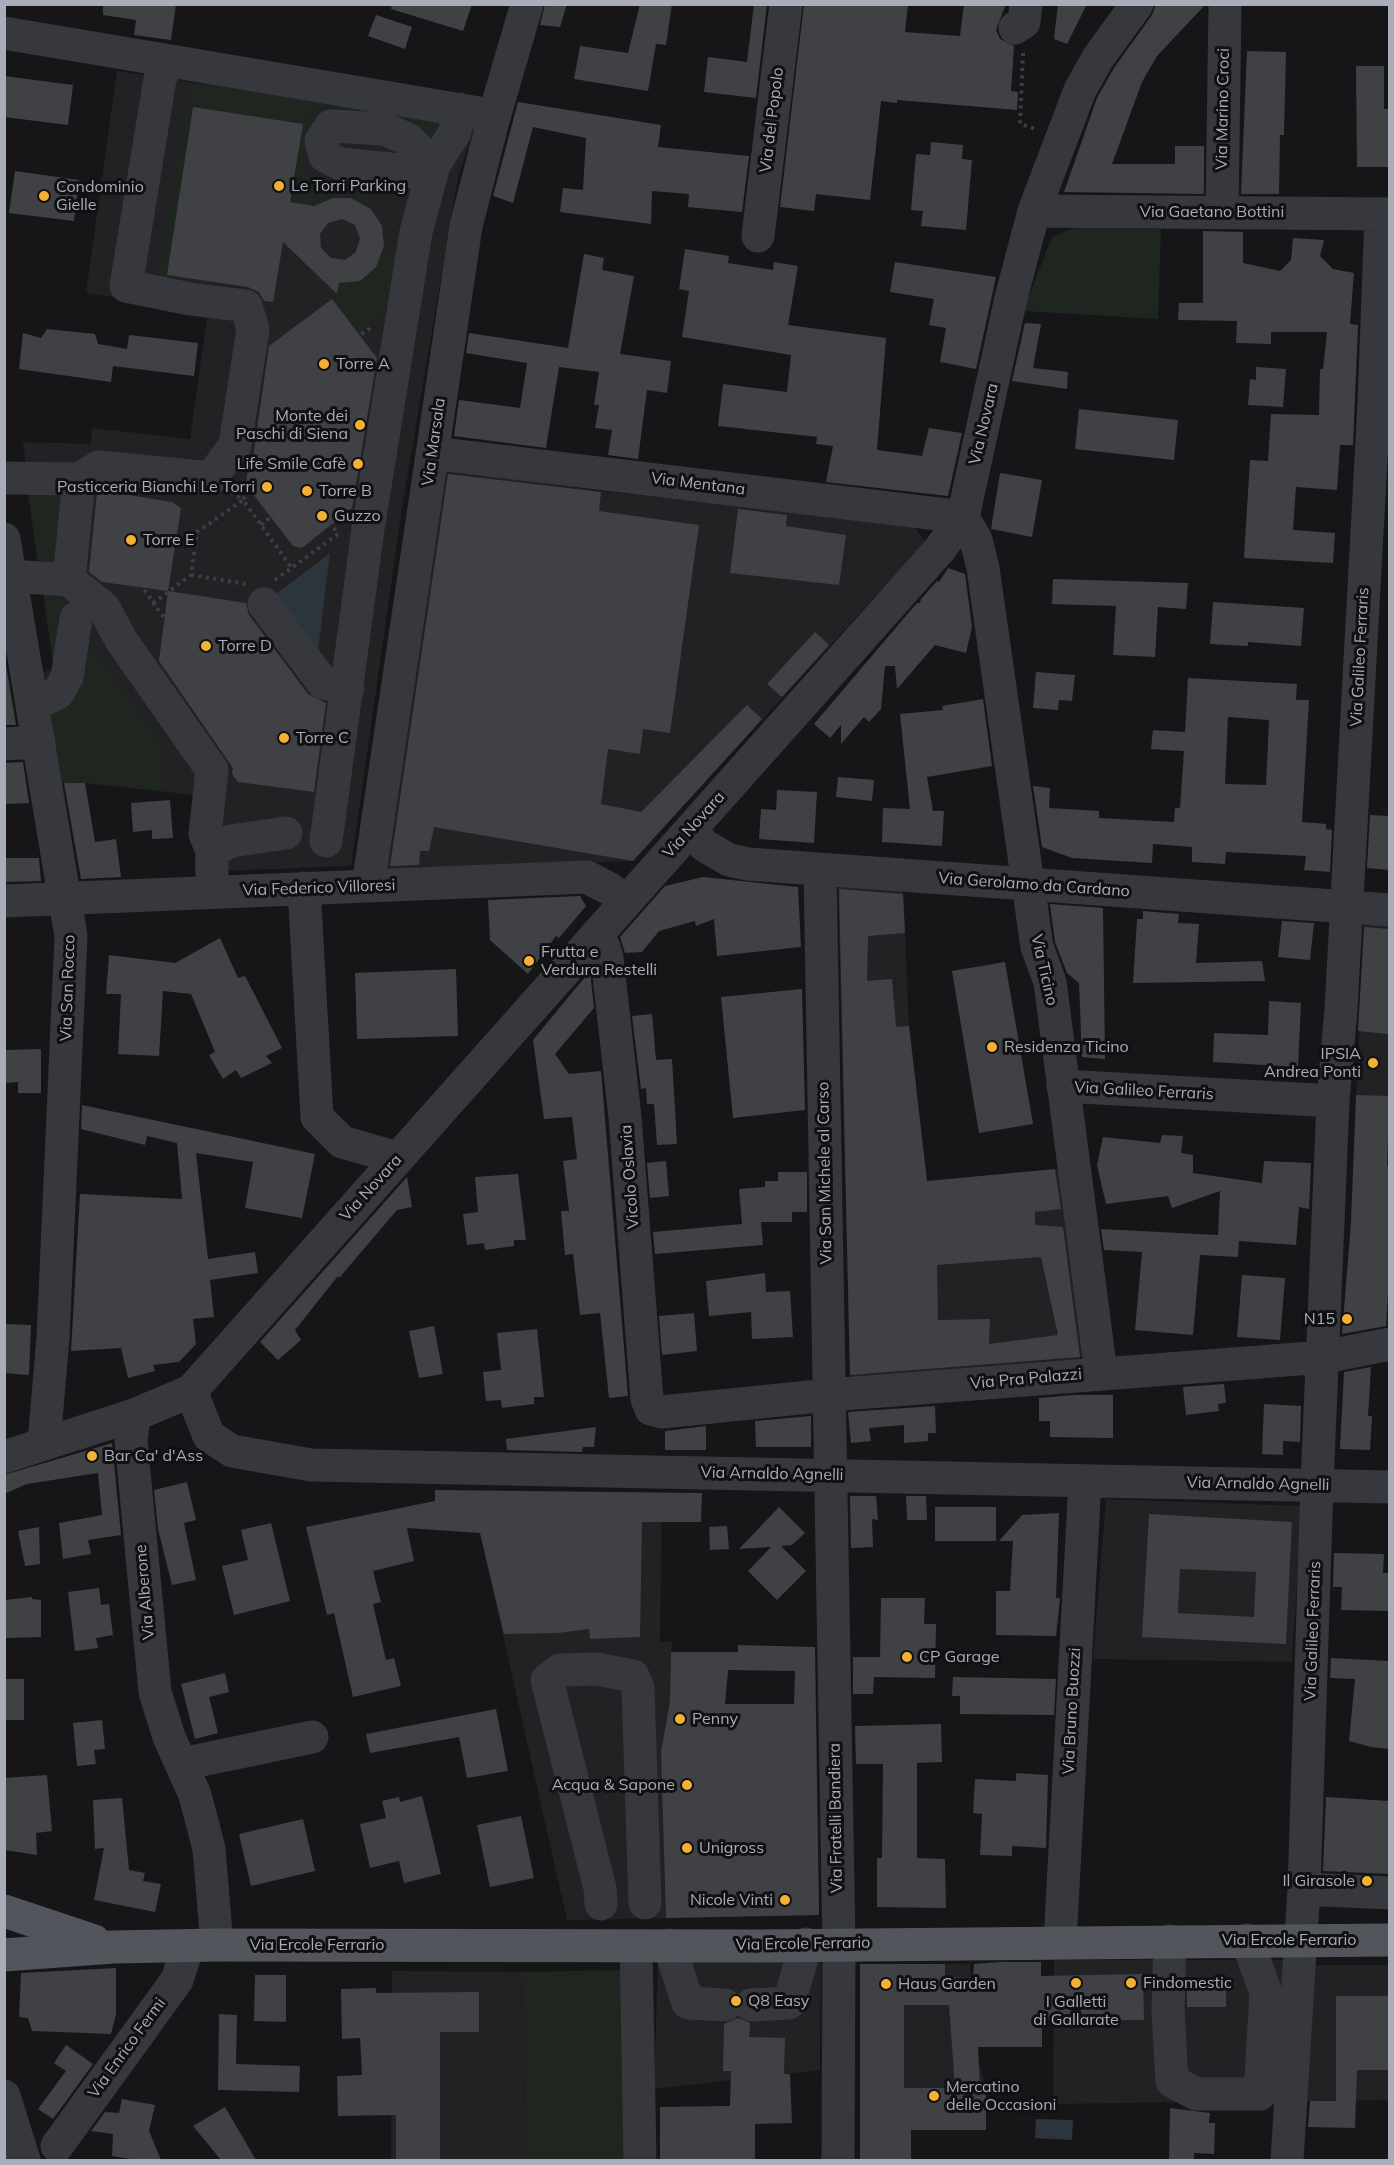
<!DOCTYPE html>
<meta charset="utf-8">
<style>
body{margin:0}
#map{position:relative;width:1394px;height:2165px;overflow:hidden;background:#161618;font-family:Mulish,sans-serif}
canvas{display:block}
.frame{position:absolute;inset:0;border:6px solid #a8adb8;pointer-events:none}
</style>
<div id="map">
<canvas width="1394" height="2165"></canvas>
<div class="frame"></div>
</div>
<script>
const ctx = document.querySelector('canvas').getContext('2d');
ctx.lineJoin = 'round';
function paint(path, color) {
  ctx.fillStyle = color;
  ctx.fill(path, 'evenodd');
}
function toPath(rows) {
  const path = new Path2D();
  for (const r of rows) {
    path.moveTo(r[0], r[1]);
    for (let i = 2; i < r.length; i += 2) path.lineTo(r[i], r[i + 1]);
  }
  return path;
}
function stroke(path, color, width, dash) {
  ctx.strokeStyle = color;
  ctx.lineWidth = width;
  ctx.lineCap = dash ? 'butt' : 'round';
  ctx.setLineDash(dash || []);
  ctx.stroke(path);
}
function write(font, color, halo, rows, align = 'center') {
  ctx.font = font + ' Mulish,sans-serif';
  ctx.lineWidth = 6;
  ctx.setLineDash([]);
  ctx.textBaseline = 'middle';
  ctx.strokeStyle = halo;
  ctx.fillStyle = color;
  for (const [text, x, y, turn = 0] of rows) {
    ctx.save();
    ctx.translate(x, y);
    ctx.rotate((+turn || 0) * Math.PI / 180);
    ctx.textAlign = isNaN(turn) ? turn : align;
    if (halo) ctx.strokeText(text, 0, 0);
    ctx.fillText(text, 0, 0);
    ctx.restore();
  }
}
paint(toPath([
 [117,71,476,124,458,177,402,508,351,866,195,872,194,795,85,783,57,783,40,672,54,670,23,442,91,444,92,428,190,439,208,311,86,293],
 [443,469,601,491,913,524,925,542,633,861,385,869],
 [838,884,903,890,909,1026,927,1181,1060,1169,1087,1351,1075,1364,850,1382],
 [1364,922,1389,924,1389,1224,1351,1222],
 [662,1493,660,1642,673,1642,671,1652,730,1652,725,1704,814,1704,819,1915,567,1920,480,1533],
 [1106,1499,1302,1506,1292,1662,1093,1659],
 [658,1960,821,1960,820,2070,654,2089],
 [1054,1960,1285,1960,1270,2101,1053,2104],
 [860,1964,970,1964,978,2059,986,2087,986,2130,860,2130],
 [1316,1965,1389,1965,1389,2100,1305,2101],
 [392,1971,522,1972,526,2160,391,2160]
]), '#222225');
paint(toPath([
 [190,83,431,118,440,122,446,133,422,142,410,121,313,105,302,173,359,181,369,197,374,198,371,209,354,200,356,189,345,188,343,198,333,198,314,206,290,202,303,124,193,107,166,284,158,283],
 [1074,228,1161,229,1158,319,1023,311,1052,237],
 [394,244,402,244,391,301,385,311,374,320,362,328,353,328,325,305,327,292,338,293,339,283,360,281,376,267,381,252,392,253],
 [27,486,67,486,57,572,39,570],
 [43,592,67,603,54,670],
 [81,633,162,744,162,791,85,783,57,783,45,710],
 [622,1970,626,2160,526,2160,522,1972]
]), '#1e261f');
paint(toPath([
 [330,553,317,659,271,598],
 [1036,2119,1073,2120,1072,2140,1035,2138]
]), '#2c353c');
paint(toPath([
 [103,4,176,4,171,40,134,35,136,20,103,15],
 [392,4,472,4,463,31,391,9],
 [545,4,567,4,560,27,540,25],
 [640,4,672,4,666,45,656,44,648,91,574,79,580,46,628,53],
 [754,4,767,4,756,98,704,92,708,57,747,62],
 [804,4,908,4,905,32,960,36,964,4,1006,4,996,30,1000,39,1014,46,1011,91,1018,92,1017,110,897,100,897,103,881,101,870,200,816,194,814,211,780,207],
 [1058,4,1087,4,1067,44,1054,39],
 [1156,4,1206,4,1157,56,1142,82,1112,164,1175,164,1175,146,1204,146,1204,194,1064,192,1097,98,1114,68,1152,15],
 [376,15,412,27,405,49,368,36],
 [1247,51,1286,52,1284,135,1280,135,1279,194,1241,194],
 [1356,66,1384,66,1384,109,1389,109,1389,167,1357,167],
 [4,76,73,85,68,125,4,117],
 [518,102,661,125,658,147,749,156,742,212,688,207,689,194,652,191,651,224,560,212,563,188,583,190,586,138,533,127,513,203,493,196],
 [193,107,303,124,290,202,314,206,333,198,351,198,371,209,382,226,384,246,376,267,360,281,339,283,337,294,283,242,273,302,264,301,259,292,248,287,167,275],
 [342,219,355,225,360,238,356,252,345,260,331,258,321,248,320,234,328,223],
 [931,142,963,145,962,159,972,160,966,230,921,226,923,211,911,210,916,154,930,155],
 [15,171,79,180,74,221,9,213],
 [1203,231,1243,232,1243,263,1280,271,1291,260,1293,238,1324,240,1320,256,1333,269,1354,273,1350,324,1358,325,1353,445,1340,445,1337,490,1296,487,1293,530,1335,533,1333,563,1244,558,1250,460,1268,461,1271,414,1319,415,1320,369,1323,369,1327,332,1271,332,1271,344,1236,343,1237,321,1178,320,1179,303,1203,303],
 [685,249,729,256,728,263,773,270,774,262,798,266,788,325,886,338,877,450,922,456,929,428,962,433,948,496,826,482,833,446,816,444,817,437,718,426,723,384,787,392,791,355,682,337,689,291,679,289],
 [584,254,604,258,602,270,634,276,620,354,671,361,667,393,647,390,638,459,608,455,612,430,595,428,599,405,594,405,599,372,559,367,546,448,454,436,459,400,520,408,527,363,466,353,469,333,568,348],
 [895,262,996,277,976,369,940,362,946,328,929,325,934,299,890,292],
 [332,299,377,358,352,508,302,548,293,546,246,485,247,474,251,471,269,346],
 [1025,323,1041,324,1033,368,1068,372,1067,389,1012,381],
 [47,329,95,334,98,344,127,349,129,335,198,343,194,376,113,366,111,382,19,369,23,333,41,338],
 [1256,367,1286,369,1283,407,1248,405,1250,379,1256,380],
 [1079,409,1178,420,1174,460,1075,449],
 [1000,473,1042,480,1032,537,991,529],
 [448,474,601,492,599,511,699,525,670,733,643,729,640,754,608,749,601,804,641,812,747,705,762,719,633,861,434,827,429,851,420,851,419,865,390,866],
 [99,490,172,502,181,508,168,591,246,603,249,615,308,694,326,703,314,792,238,782,232,774,233,768,159,661,168,591,102,582,89,572,97,492],
 [738,509,787,515,786,526,846,535,839,585,730,573],
 [948,568,965,574,972,627,966,653,935,645,897,689,895,666,885,666,881,709,869,722,864,717,841,744,841,725,830,738,814,724,899,624,917,603,920,603,921,599,937,581,939,582],
 [1053,579,1188,583,1186,609,1158,607,1155,657,1113,655,1116,606,1052,604],
 [1213,602,1304,608,1301,646,1248,642,1248,646,1210,644],
 [815,632,829,645,782,697,767,684],
 [4,665,6,665,16,725,4,725],
 [1036,672,1075,675,1072,701,1059,700,1058,710,1033,708],
 [1188,678,1297,684,1296,700,1309,700,1302,822,1326,824,1326,829,1332,830,1330,872,1304,870,1306,856,1226,852,1225,864,1192,862,1192,847,1153,844,1152,863,1072,858,1042,847,1033,786,1050,788,1049,808,1099,811,1099,818,1174,822,1175,808,1180,808,1184,751,1151,749,1153,730,1185,732],
 [1228,717,1269,720,1266,785,1225,784],
 [983,699,992,766,927,777,933,811,944,811,942,846,882,842,883,808,910,809,900,714,943,710,942,706],
 [23,762,29,803,4,804,4,763],
 [838,777,874,780,872,801,836,797],
 [64,783,85,783,95,842,116,839,121,877,81,879],
 [777,790,817,792,814,843,759,839,761,809,776,810],
 [170,800,173,838,152,839,152,830,133,832,131,803],
 [1370,815,1389,816,1389,870,1367,868],
 [4,858,39,858,41,881,4,882],
 [703,877,798,887,801,947,717,956,714,919,696,926,695,921,659,931,642,952,625,953,620,937,665,886],
 [839,889,903,894,905,933,868,936,867,981,892,979,896,1027,909,1026,927,1181,1055,1169,1061,1209,1035,1212,1035,1225,1063,1227,1080,1357,850,1375],
 [1041,1257,1058,1335,989,1344,990,1319,938,1320,937,1265],
 [580,896,586,906,559,938,556,936,528,974,490,940,488,900],
 [1050,904,1103,908,1105,1059,1082,1057,1079,983,1067,973,1055,942],
 [1143,911,1179,914,1178,923,1199,924,1196,963,1262,961,1265,981,1133,983,1137,919,1143,919],
 [1282,921,1314,923,1310,960,1278,957],
 [1364,927,1389,929,1389,1034,1358,1031],
 [220,938,238,978,245,976,282,1048,266,1056,272,1063,241,1078,236,1070,223,1079,209,1055,215,1052,191,994,163,991,159,1056,118,1054,121,994,106,994,109,955,175,963],
 [1005,962,1033,1124,979,1133,952,971],
 [456,969,458,1036,357,1039,355,973],
 [590,971,594,1008,555,1054,569,1074,601,1071,628,1396,609,1398,600,1313,580,1315,573,1254,565,1255,561,1211,569,1211,563,1161,577,1159,572,1117,544,1119,533,1040],
 [802,989,805,1110,733,1118,721,997],
 [1269,1001,1301,1003,1298,1067,1213,1062,1214,1033,1268,1035],
 [652,1014,656,1060,672,1059,677,1144,657,1145,654,1104,647,1104,646,1088,641,1089,632,1016],
 [41,1049,41,1093,18,1093,18,1082,4,1083,4,1050],
 [1356,1095,1389,1096,1387,1166,1389,1166,1389,1277,1386,1326,1342,1334,1351,1222],
 [82,1105,315,1154,302,1218,245,1208,253,1162,196,1153,208,1259,255,1252,258,1273,210,1280,214,1317,193,1319,196,1344,179,1362,153,1365,155,1371,128,1378,121,1348,71,1351,80,1194,182,1199,177,1143,147,1136,145,1145,81,1129],
 [1162,1135,1183,1136,1181,1153,1193,1155,1193,1173,1262,1183,1264,1161,1311,1163,1309,1209,1299,1207,1296,1245,1239,1241,1238,1257,1200,1255,1193,1335,1135,1330,1142,1252,1104,1250,1101,1229,1218,1235,1220,1191,1172,1208,1168,1196,1106,1204,1097,1165,1103,1137,1160,1143],
 [666,1161,669,1196,650,1198,647,1163],
 [778,1172,807,1172,807,1212,792,1212,792,1222,761,1222,763,1245,655,1254,653,1232,742,1224,739,1189,765,1187,765,1181,778,1181],
 [518,1174,526,1240,514,1240,514,1246,485,1250,484,1243,467,1245,463,1214,478,1212,475,1177],
 [407,1177,412,1207,397,1210,339,1278,338,1276,295,1330,301,1340,278,1360,260,1342],
 [765,1273,766,1292,790,1291,793,1337,752,1339,751,1312,709,1316,706,1281],
 [1242,1275,1285,1278,1280,1340,1237,1337],
 [694,1313,697,1351,662,1355,659,1316],
 [4,1324,31,1325,29,1375,4,1373],
 [434,1326,443,1374,419,1378,409,1331],
 [537,1329,544,1397,534,1397,534,1404,502,1408,501,1400,486,1401,483,1372,501,1370,497,1333],
 [1371,1367,1368,1416,1372,1416,1370,1450,1340,1449,1344,1372],
 [1224,1384,1226,1403,1218,1404,1219,1411,1186,1415,1183,1387],
 [1074,1395,1113,1395,1113,1438,1050,1437,1050,1421,1039,1421,1039,1398],
 [1264,1404,1301,1406,1300,1442,1283,1441,1283,1455,1262,1454],
 [935,1406,936,1433,928,1433,928,1441,904,1443,904,1425,869,1428,871,1441,851,1443,848,1412],
 [811,1416,811,1447,756,1447,755,1421],
 [706,1426,706,1450,665,1450,665,1431],
 [596,1427,594,1447,583,1447,582,1452,507,1450,506,1439],
 [112,1443,121,1535,88,1540,91,1554,63,1559,59,1523,102,1515,98,1473,27,1484,4,1494,4,1475],
 [187,1482,196,1520,184,1523,196,1580,172,1585,158,1529,154,1490],
 [435,1490,702,1493,701,1522,642,1522,640,1637,590,1639,589,1629,558,1633,504,1634,480,1533,407,1528,414,1561,373,1571,381,1602,373,1604,386,1660,394,1658,401,1686,353,1697,334,1613,327,1615,306,1527,435,1501],
 [850,1496,876,1496,878,1520,872,1519,873,1547,851,1548],
 [906,1496,926,1496,927,1520,907,1520],
 [779,1507,805,1533,792,1545,781,1546,806,1571,777,1600,748,1571,771,1547,739,1549],
 [935,1507,996,1507,996,1541,935,1541],
 [1059,1513,1056,1598,1060,1598,1056,1636,996,1635,996,1591,1010,1591,1013,1541,999,1541,1022,1515],
 [1149,1514,1292,1522,1286,1644,1142,1637],
 [1180,1569,1256,1572,1254,1617,1178,1613],
 [271,1523,290,1601,234,1615,222,1566,248,1560,241,1530],
 [727,1526,729,1549,710,1550,709,1527],
 [39,1527,40,1564,25,1566,18,1531],
 [1334,1553,1384,1554,1383,1573,1389,1573,1389,1611,1341,1610,1342,1587,1333,1587],
 [99,1588,101,1605,109,1604,113,1635,96,1638,98,1648,75,1651,68,1592],
 [32,1597,32,1599,41,1600,41,1637,6,1638,5,1600],
 [881,1598,925,1598,924,1624,936,1624,935,1678,874,1677,873,1694,853,1694,853,1657,880,1657],
 [738,1645,815,1647,819,1915,666,1918,661,1752,670,1702,671,1652,738,1652],
 [728,1670,795,1671,794,1704,725,1704],
 [1331,1658,1389,1661,1389,1749,1371,1747,1349,1741,1355,1679,1330,1678],
 [225,1673,229,1692,209,1697,218,1733,195,1739,181,1684],
 [953,1677,1056,1679,1054,1715,960,1714,960,1696,952,1696],
 [4,1679,24,1679,24,1720,4,1720],
 [496,1709,508,1771,467,1778,459,1737,370,1753,366,1734],
 [102,1720,105,1749,94,1750,96,1764,77,1766,73,1723],
 [941,1724,942,1762,917,1763,917,1858,945,1859,946,1908,877,1907,877,1858,882,1858,883,1764,856,1764,855,1726],
 [1016,1773,1048,1775,1046,1848,1012,1846,1012,1856,980,1855,982,1814,973,1813,975,1779,1016,1781],
 [47,1775,52,1831,36,1833,37,1855,4,1850,4,1778],
 [422,1796,441,1874,404,1883,399,1861,370,1868,360,1824,386,1818,382,1801,399,1797,400,1802],
 [1326,1797,1389,1801,1389,1874,1323,1871],
 [122,1798,129,1870,145,1873,143,1881,161,1884,155,1912,94,1900,104,1848,95,1849,93,1800],
 [521,1816,534,1878,490,1887,477,1825],
 [303,1819,315,1871,251,1886,239,1834],
 [999,1962,1041,1962,1041,1976,1143,1974,1144,2020,1042,2021,1042,2047,978,2047,980,2087,986,2087,986,2130,911,2130,911,2160,860,2160,860,1964,945,1964,945,1977,973,1978,974,1964],
 [904,2005,949,2005,955,2088,904,2088],
 [116,1968,116,2014,111,2034,32,2031,28,2018,19,2017,21,1973],
 [255,1975,286,1975,286,2022,254,2021],
 [1187,1986,1226,1986,1226,2007,1187,2007],
 [376,1988,376,1993,479,1992,479,2032,440,2032,440,2160,396,2160,396,2115,338,2116,337,2076,362,2075,360,2038,342,2039,341,1989],
 [1336,1996,1389,1996,1389,2070,1357,2070,1355,2128,1308,2127,1310,2101,1336,2101],
 [219,2014,237,2015,236,2064,300,2066,299,2092,218,2090],
 [738,2018,750,2023,749,2037,785,2038,784,2074,790,2074,792,2123,755,2124,755,2160,660,2160,660,2107,730,2106,731,2071,723,2071,724,2024],
 [66,2045,93,2064,53,2119,38,2109,66,2071,54,2063],
 [122,2099,155,2105,149,2131,161,2160,137,2160,112,2156,113,2134,91,2131,105,2112,119,2113],
 [225,2107,256,2160,221,2160,193,2126],
 [1170,2108,1210,2113,1209,2123,1215,2123,1214,2154,1194,2153,1194,2160,1169,2159]
]), '#404145');
stroke(toPath([
 [1023,53,1020,124,1036,129],
 [355,338,374,326],
 [231,492,243,500,252,484],
 [261,525,274,514],
 [191,575,246,584],
 [275,580,338,534,329,521],
 [140,584,170,626],
 [153,603,191,575,197,532,243,500,291,567]
]), '#3d3f44', 4, [3, 4.5]);
stroke(toPath([
 [1015,28,1024,22,1026,4],
 [4,33,479,113],
 [427,184,421,175,410,171,340,164,325,156,321,141,331,126,385,129,409,140,434,165],
 [1034,211,1390,214],
 [1222,213,1225,4],
 [758,236,786,4],
 [432,453,963,517,976,540,983,568,1037,947,1050,982,1101,1373],
 [4,478,79,479,99,467,211,478,235,445,253,329,246,306,190,299,126,286,160,79,167,62],
 [4,539,71,936,53,1338,44,1443],
 [10,576,69,580,79,479],
 [69,580,104,608,121,640,212,770,205,834,212,851,212,892],
 [264,604,323,683,348,688],
 [32,705,58,693,67,677,76,618],
 [4,744,39,742],
 [690,830,705,846,729,860,748,864,1390,910],
 [326,841,368,529,416,232,434,165,455,132,459,109],
 [212,851,231,841,286,833],
 [820,871,839,1944,838,2160],
 [368,886,466,226,494,117,527,4],
 [304,888,317,1117,342,1142,398,1158],
 [4,901,587,877,610,889,626,902],
 [595,937,604,947,607,958,625,1117,647,1399,651,1409,662,1412,829,1395,1324,1357,1390,1344],
 [1063,1086,1333,1101],
 [191,1391,209,1436,232,1451,311,1465,1390,1487],
 [134,1415,131,1441,155,1692,169,1737,195,1795,209,1849,217,1945],
 [4,1457,134,1415,191,1391,940,549,963,517,1011,298,1034,211,1080,90,1098,58,1137,4],
 [182,1764,312,1737],
 [1304,1889,1390,1893],
 [601,1904,600,1888,547,1680,560,1670,597,1669,633,1676,638,1688,645,1903],
 [1170,1941,1168,2010,1172,2081,1196,2094,1260,2094,1266,1993,1247,1940],
 [1060,1942,1085,1481],
 [669,1945,688,2003,725,2005],
 [636,1946,640,2160],
 [751,2005,789,2003,806,1944],
 [4,2096,24,2160],
 [57,2146,177,1980,188,1946],
 [1287,2160,1304,1889,1317,1485,1333,1101,1341,1009,1374,404,1381,214]
]), '#37383d', 33);
stroke(toPath([
 [4,1911,94,1941],
 [4,1955,113,1947,217,1945,759,1946,1390,1940]
]), '#53555c', 33);
for (const [x, y, r, color] of [
 [279,186,6,"#f2b134"],
 [44,196,6,"#f2b134"],
 [324,364,6,"#f2b134"],
 [360,425,6,"#f2b134"],
 [358,464,6,"#f2b134"],
 [267,487,6,"#f2b134"],
 [307,491,6,"#f2b134"],
 [322,516,6,"#f2b134"],
 [131,540,6,"#f2b134"],
 [206,646,6,"#f2b134"],
 [284,738,6,"#f2b134"],
 [529,961,6,"#f2b134"],
 [992,1047,6,"#f2b134"],
 [1373,1063,6,"#f2b134"],
 [1347,1319,6,"#f2b134"],
 [92,1456,6,"#f2b134"],
 [907,1657,6,"#f2b134"],
 [680,1719,6,"#f2b134"],
 [687,1785,6,"#f2b134"],
 [687,1848,6,"#f2b134"],
 [1367,1881,6,"#f2b134"],
 [785,1900,6,"#f2b134"],
 [1076,1983,6,"#f2b134"],
 [1131,1983,6,"#f2b134"],
 [886,1984,6,"#f2b134"],
 [736,2001,6,"#f2b134"],
 [934,2096,6,"#f2b134"]
]) {
  const dot = new Path2D();
  dot.arc(x, y, r, 0, 2 * Math.PI);
  ctx.fillStyle = color;
  ctx.fill(dot);
  stroke(dot, '#111113', 2);
}
write('16px', '#a8adb8', '#111113', [
 ["Via Marino Croci",1223,109,-89],
 ["Via del Popolo",772,120,-83],
 ["Via Gaetano Bottini",1212,212],
 ["Via Novara",984,424,-77],
 ["Via Marsala",434,442,-82],
 ["Via Mentana",698,484,7],
 ["Via Galileo Ferraris",1360,657,-87],
 ["Via Novara",694,825,-48],
 ["Via Gerolamo da Cardano",1034,885,4],
 ["Via Federico Villoresi",319,888,-2],
 ["Via Ticino",1044,970,77],
 ["Via San Rocco",68,988,-88],
 ["Via Galileo Ferraris",1144,1091,3],
 ["Via San Michele al Carso",825,1173,-91],
 ["Vicolo Oslavia",630,1177,-94],
 ["Via Novara",371,1188,-48],
 ["Via Pra Palazzi",1026,1379,-5],
 ["Via Arnaldo Agnelli",772,1474,1],
 ["Via Arnaldo Agnelli",1258,1484,1],
 ["Via Alberone",145,1592,-95],
 ["Via Galileo Ferraris",1313,1631,-88],
 ["Via Bruno Buozzi",1072,1711,-87],
 ["Via Fratelli Bandiera",836,1818,-91],
 ["Via Ercole Ferrario",1289,1940],
 ["Via Ercole Ferrario",803,1944,-1],
 ["Via Ercole Ferrario",317,1945],
 ["Via Enrico Fermi",127,2048,-54]
]);
write('16px', '#a8adb8', '#111113', [
 ["Le Torri Parking",291,186],
 ["Condominio",56,187],
 ["Gielle",56,205],
 ["Torre A",336,364],
 ["Monte dei",348,416,"right"],
 ["Paschi di Siena",348,434,"right"],
 ["Life Smile Cafè",346,464,"right"],
 ["Pasticceria Bianchi Le Torri",255,487,"right"],
 ["Torre B",319,491],
 ["Guzzo",334,516],
 ["Torre E",143,540],
 ["Torre D",218,646],
 ["Torre C",296,738],
 ["Frutta e",541,952],
 ["Verdura Restelli",541,970],
 ["Residenza Ticino",1004,1047],
 ["IPSIA",1361,1054,"right"],
 ["Andrea Ponti",1361,1072,"right"],
 ["N15",1335,1319,"right"],
 ["Bar Ca' d'Ass",104,1456],
 ["CP Garage",919,1657],
 ["Penny",692,1719],
 ["Acqua & Sapone",675,1785,"right"],
 ["Unigross",699,1848],
 ["Il Girasole",1355,1881,"right"],
 ["Nicole Vinti",773,1900,"right"],
 ["Findomestic",1143,1983],
 ["Haus Garden",898,1984],
 ["Q8 Easy",748,2001],
 ["I Galletti",1076,2002,"center"],
 ["di Gallarate",1076,2020,"center"],
 ["Mercatino",946,2087],
 ["delle Occasioni",946,2105]
], 'left');
</script>
